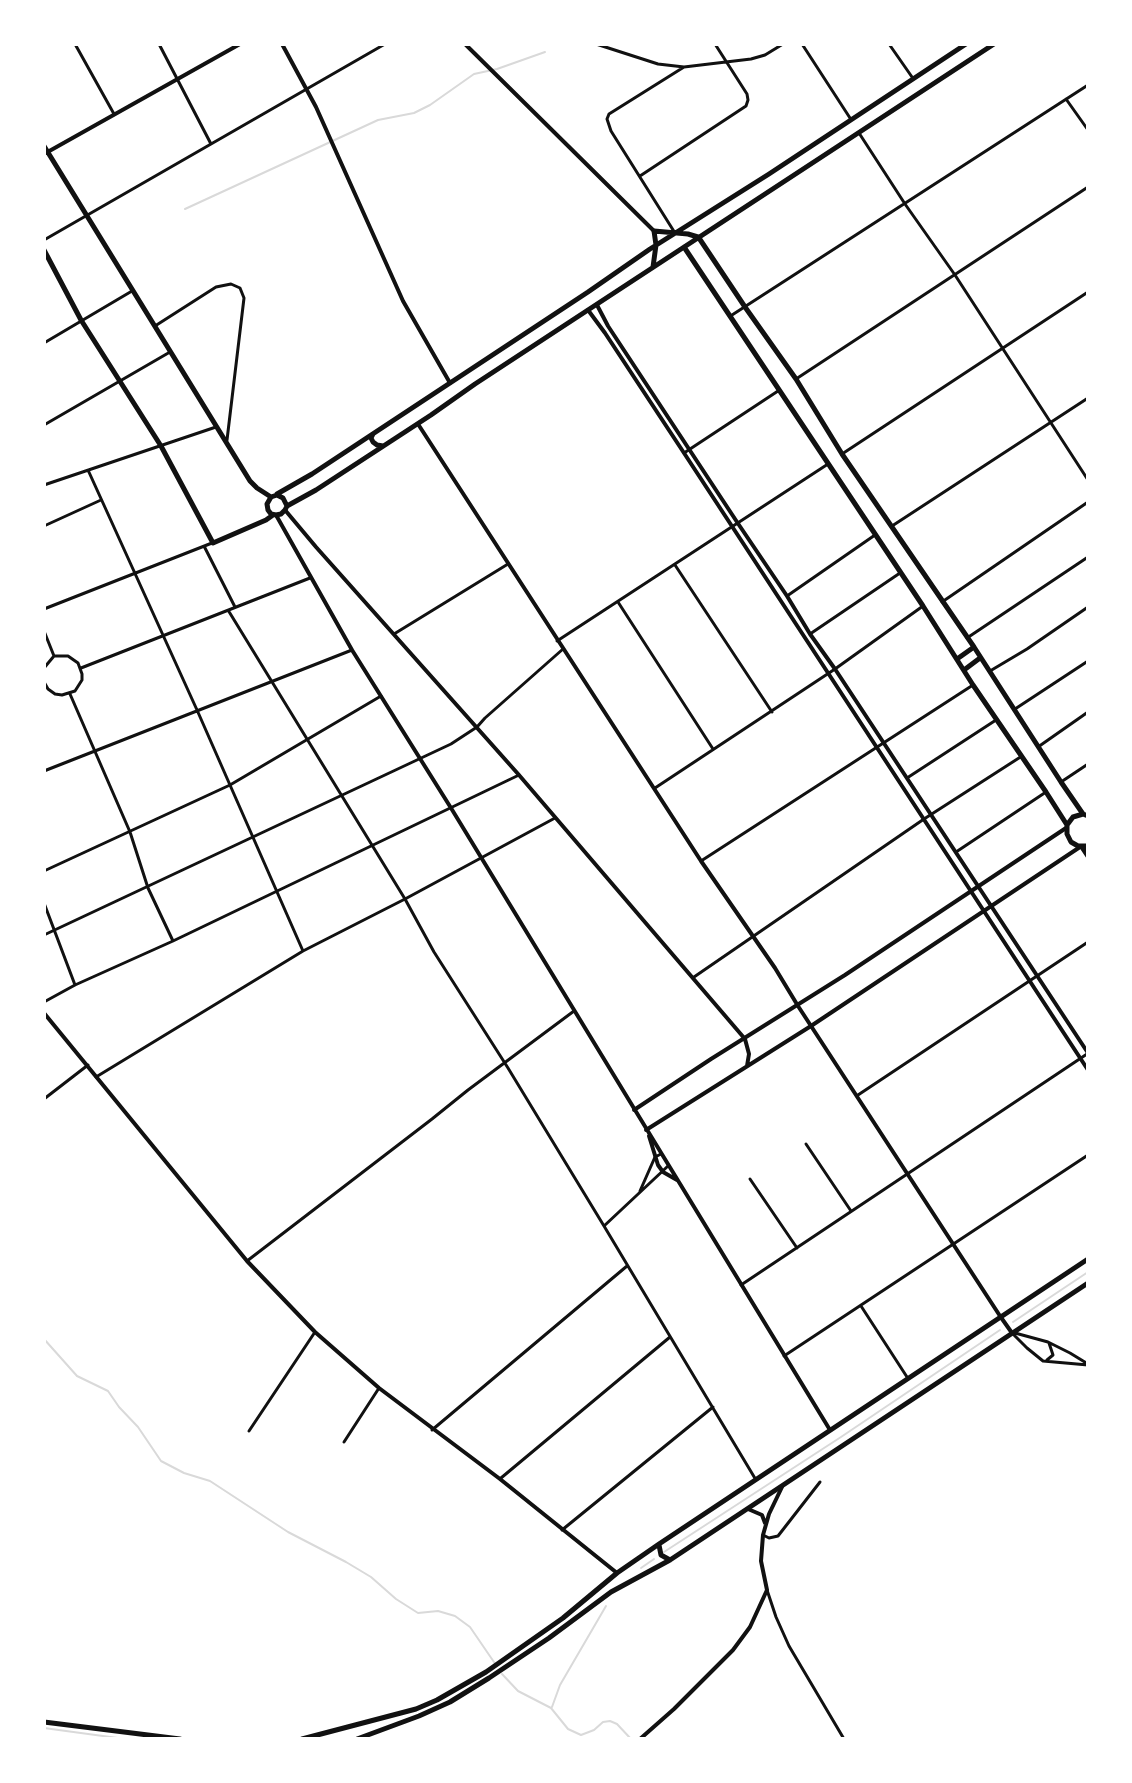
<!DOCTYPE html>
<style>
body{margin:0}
#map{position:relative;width:1132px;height:1783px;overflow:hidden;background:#fff;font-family:Figtree,sans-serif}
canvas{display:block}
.frame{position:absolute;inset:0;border:46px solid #fff;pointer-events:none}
</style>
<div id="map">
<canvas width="1132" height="1783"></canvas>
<div class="frame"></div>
</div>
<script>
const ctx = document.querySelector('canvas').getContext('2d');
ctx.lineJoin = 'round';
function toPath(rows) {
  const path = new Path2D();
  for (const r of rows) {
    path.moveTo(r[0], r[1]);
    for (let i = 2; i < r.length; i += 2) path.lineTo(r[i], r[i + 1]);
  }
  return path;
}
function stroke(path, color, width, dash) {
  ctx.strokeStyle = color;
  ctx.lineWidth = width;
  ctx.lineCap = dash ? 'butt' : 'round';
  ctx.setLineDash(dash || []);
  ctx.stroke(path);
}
stroke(toPath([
 [185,209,378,120,414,113,430,105,474,74,497,69,545,52],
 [1013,1322,1088,1272],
 [44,1339,77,1376,108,1391,119,1407,138,1427,161,1461,184,1473,210,1481,288,1532,346,1562,371,1577,396,1599,418,1613,438,1611,455,1616,470,1627,496,1665],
 [664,1552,841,1437,1000,1330],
 [641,1568,654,1559],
 [502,1674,518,1691,551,1708,568,1729,581,1735,594,1730,603,1722,610,1721,617,1724,631,1739],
 [552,1707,560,1685,606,1606],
 [44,1728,125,1739]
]), '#d9d9d9', 2);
stroke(toPath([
 [75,44,114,114],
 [159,44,211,144],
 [596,44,658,64,684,67],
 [802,44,850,118],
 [889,44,912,77],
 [1066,99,1088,130],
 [859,133,905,204,955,275,1088,480],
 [640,176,746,106,748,100,747,94,715,44],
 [675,233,611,131,607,119,609,114,684,67,751,59,765,55,783,44],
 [44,240,385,44],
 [732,315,1088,85],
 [155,326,216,287,231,284,240,288,244,298,227,440],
 [44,343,132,291],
 [796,379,1088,187],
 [44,425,170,352],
 [684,453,778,391],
 [842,454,1088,292],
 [88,470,197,710,303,951],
 [44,485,216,427],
 [44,526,101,500],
 [892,526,1088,398],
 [204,546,235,607],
 [675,565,772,712],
 [787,596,875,535],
 [618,602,713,749],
 [942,602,1088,502],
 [44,609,212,543],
 [228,610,405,899,434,952,508,1068,604,1226],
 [44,631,54,656],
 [394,634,508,564],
 [810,634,900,573],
 [967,638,1088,557],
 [557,641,828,464],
 [44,668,54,656,68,656,78,663,82,674,82,680,75,691,62,695,55,694,48,689,44,682],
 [81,668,310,578],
 [990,671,1027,649,1088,607],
 [70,694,130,832,148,888,173,941],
 [1015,709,1088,661],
 [1038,747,1088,712],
 [44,771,352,650],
 [907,778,996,720],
 [1061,782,1088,764],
 [655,788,835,669,923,606],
 [956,852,1046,792],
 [701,861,973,685],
 [44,871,230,785,381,696],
 [44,903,75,985],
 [44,935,451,744,477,727,485,718,563,649],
 [694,977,924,819,1022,756],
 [44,1002,75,985,173,941,519,775],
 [96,1077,303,951,405,899,555,818],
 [858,1095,1088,942],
 [44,1099,88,1065],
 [806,1144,851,1211],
 [668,1166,604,1226,756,1480],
 [750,1179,797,1248],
 [640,1191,655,1157,661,1154],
 [247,1261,432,1119,468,1090,574,1011],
 [741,1285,1087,1054],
 [861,1306,907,1377],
 [1012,1333,1027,1348,1043,1361,1088,1365],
 [1015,1333,1048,1342,1070,1353,1088,1364],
 [784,1356,1088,1155],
 [1047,1360,1053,1355,1049,1343],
 [432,1430,627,1266],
 [249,1431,315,1332],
 [344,1442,379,1388],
 [501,1478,670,1337],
 [562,1530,713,1407],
 [763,1535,769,1538,778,1536,820,1482],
 [767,1590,776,1617,789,1646,844,1739]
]), '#111', 3);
stroke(toPath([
 [282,44,316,107,403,301,450,383],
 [465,44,654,231],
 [44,154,240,44],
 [597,305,608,326,737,522,787,596,810,634,835,669,1088,1053],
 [588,310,605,333,684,453,1088,1070],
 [285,510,316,547,519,775,745,1039,749,1054,747,1066],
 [276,515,352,650,451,808,830,1430],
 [44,1013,247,1261,315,1332,379,1388,500,1479,617,1573],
 [634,1110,711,1059,845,975,1066,828],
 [646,1130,811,1026,1080,847],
 [649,1136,658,1165,663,1172,677,1180],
 [1000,1316,1012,1333],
 [748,1509,762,1515,765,1523],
 [640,1739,674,1709,733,1650,750,1627,767,1590,761,1561,763,1535,769,1514,782,1487]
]), '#111', 4);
stroke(toPath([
 [418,424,701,861,775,968,798,1006,1000,1316]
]), '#111', 4);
stroke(toPath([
 [44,146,250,481,257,488,271,497],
 [699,238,745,307,796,379,842,454,974,647,1061,782,1083,814,1088,816],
 [684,247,923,606,973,685,1046,792,1067,825,1067,834,1071,842,1078,846,1088,846],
 [44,250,81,320,161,446,213,543,266,520,273,515],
 [653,267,656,245,654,231,688,234,698,237],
 [373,434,371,438,373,442,377,445,383,446],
 [277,494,312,474,588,292,650,249,769,174,966,44],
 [287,506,283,498,277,495,271,497,267,504,268,510,271,514,276,515,281,514,285,510,287,506,316,490,431,415,475,384,994,44],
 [957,659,974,647],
 [964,670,980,658],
 [1067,825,1073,817,1083,814],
 [1082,847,1088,856],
 [659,1545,661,1555,670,1560],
 [44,1722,180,1739],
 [302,1739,416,1709,437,1700,486,1672,563,1618,617,1573,659,1544,1088,1259],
 [357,1739,419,1716,450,1702,489,1678,549,1638,611,1592,670,1560,1088,1283]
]), '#111', 5);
</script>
